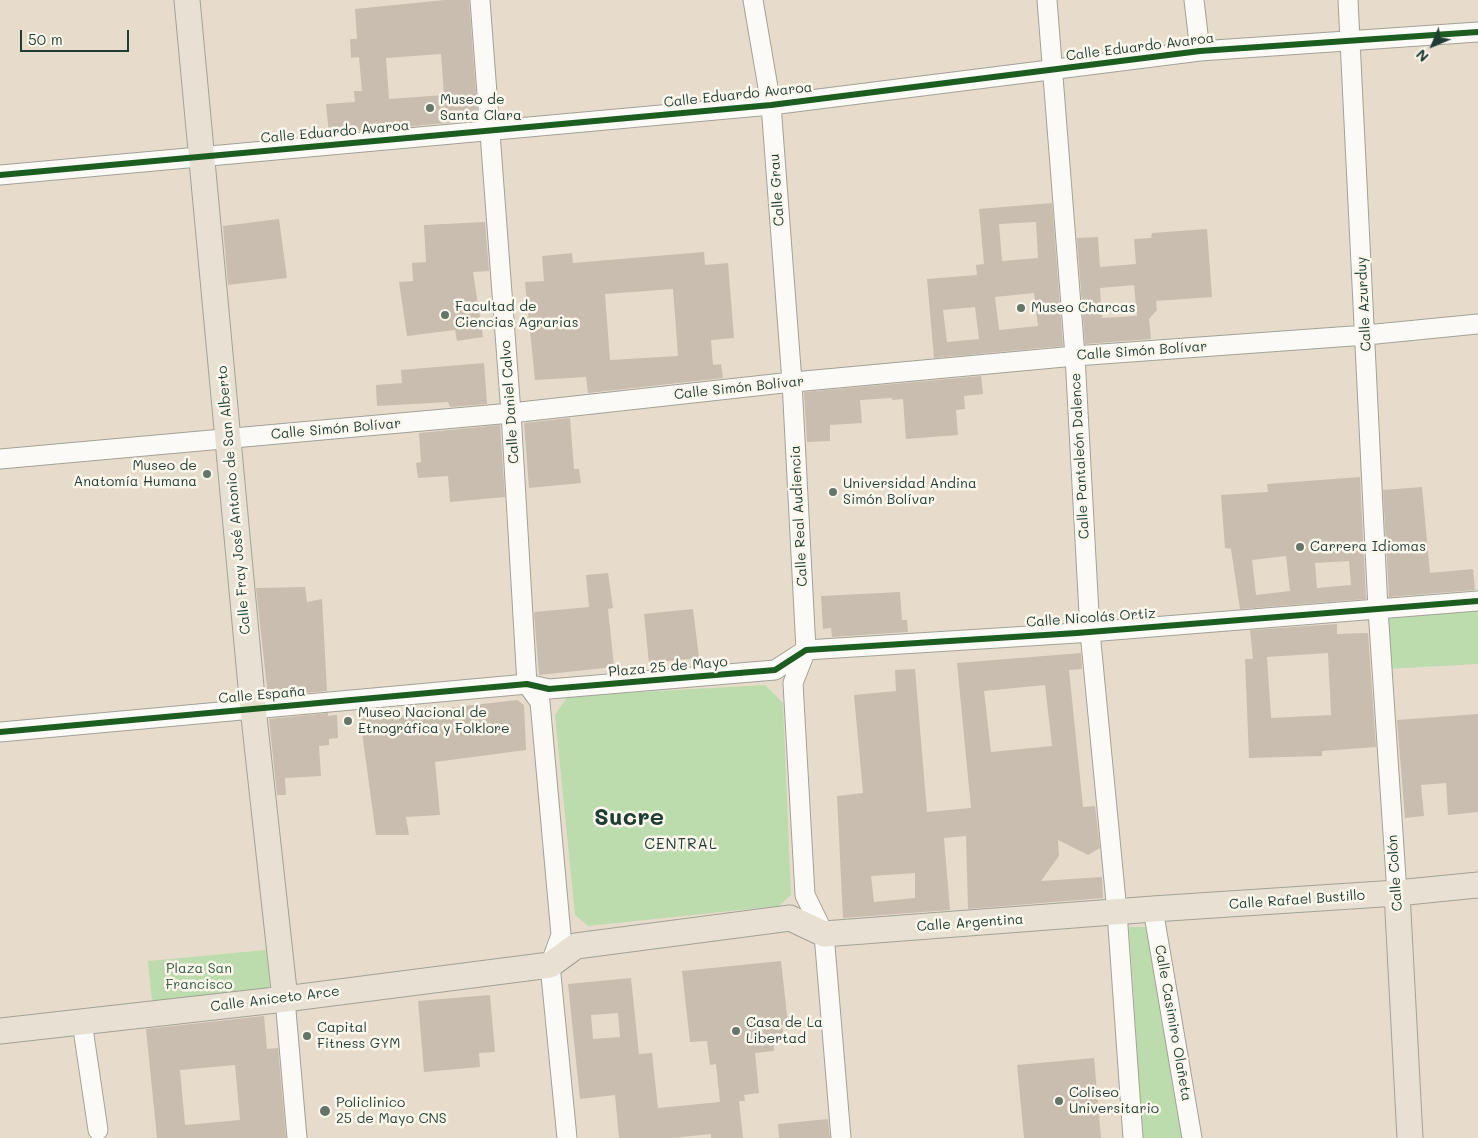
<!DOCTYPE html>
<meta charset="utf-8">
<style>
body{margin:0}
#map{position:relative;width:1478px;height:1138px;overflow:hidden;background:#e7dccc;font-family:Mali,sans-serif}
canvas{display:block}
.north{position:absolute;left:1408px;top:20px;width:50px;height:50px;-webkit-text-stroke:4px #fbf7ec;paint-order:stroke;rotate:225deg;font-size:14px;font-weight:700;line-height:20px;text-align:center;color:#1f3d34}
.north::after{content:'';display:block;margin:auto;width:18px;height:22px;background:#1f3d34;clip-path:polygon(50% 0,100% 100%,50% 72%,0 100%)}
.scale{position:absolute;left:20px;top:30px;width:109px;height:22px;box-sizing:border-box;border:2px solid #1f3d34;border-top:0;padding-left:6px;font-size:15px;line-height:18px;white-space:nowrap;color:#1f3d34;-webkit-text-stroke:4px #fbf7ec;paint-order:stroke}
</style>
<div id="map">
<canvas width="1478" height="1138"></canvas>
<div class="north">N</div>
<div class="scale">50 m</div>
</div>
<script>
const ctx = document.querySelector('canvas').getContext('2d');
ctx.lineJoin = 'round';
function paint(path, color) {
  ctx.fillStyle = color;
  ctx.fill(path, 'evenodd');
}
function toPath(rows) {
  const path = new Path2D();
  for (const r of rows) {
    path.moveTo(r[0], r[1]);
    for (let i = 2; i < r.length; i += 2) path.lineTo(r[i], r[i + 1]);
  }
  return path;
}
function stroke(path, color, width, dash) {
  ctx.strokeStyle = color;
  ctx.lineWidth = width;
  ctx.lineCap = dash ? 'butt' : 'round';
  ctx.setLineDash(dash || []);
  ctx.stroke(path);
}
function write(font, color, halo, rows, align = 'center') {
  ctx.font = font + ' Mali,sans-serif';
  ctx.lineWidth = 5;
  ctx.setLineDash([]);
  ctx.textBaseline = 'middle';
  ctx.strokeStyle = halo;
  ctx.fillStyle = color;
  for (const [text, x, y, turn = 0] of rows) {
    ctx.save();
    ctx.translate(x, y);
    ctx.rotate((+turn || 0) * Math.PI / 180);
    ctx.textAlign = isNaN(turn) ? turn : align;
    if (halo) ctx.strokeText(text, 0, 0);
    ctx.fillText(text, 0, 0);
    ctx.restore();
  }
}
paint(toPath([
 [1478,604,1478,664,1387,669,1385,614],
 [765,685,783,703,791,895,779,906,588,926,575,915,555,715,561,706,568,696],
 [1129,927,1149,927,1186,1138,1143,1138],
 [266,950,270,990,152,1001,148,961]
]), '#bcdcad');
paint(toPath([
 [445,0,469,0,478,120,329,134,326,104,355,102,354,91,362,91,359,57,351,58,350,39,357,39,355,9],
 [441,54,444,95,389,99,386,58],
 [1052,203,1063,346,934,358,927,279,977,275,976,265,984,264,979,209],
 [1036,222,1038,258,1002,261,999,224],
 [1034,293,1038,326,999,330,995,297],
 [975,307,979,339,947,342,943,310],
 [279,219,287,278,228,285,223,226],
 [485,222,489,271,473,272,483,337,457,341,455,330,407,336,399,282,413,281,412,263,426,262,424,225],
 [1207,229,1212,297,1156,301,1157,310,1149,319,1151,339,1085,344,1077,238,1098,237,1100,267,1136,264,1134,239,1151,238,1152,233],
 [1134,285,1137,316,1102,318,1100,288],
 [704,252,705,265,728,263,734,338,711,340,713,365,721,364,723,378,588,393,586,377,535,380,525,282,544,281,542,256,572,253,573,263],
 [673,289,678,356,610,360,605,294],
 [484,363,487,404,450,407,448,402,377,406,376,385,402,383,401,370],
 [981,376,983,394,964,396,965,409,956,410,958,435,906,439,903,399,892,400,892,398,860,400,862,423,830,425,830,441,807,442,804,392],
 [570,418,574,469,579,469,581,483,529,488,524,423],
 [500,425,505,497,450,502,448,476,418,478,416,463,421,462,419,433],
 [1360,477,1366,599,1240,609,1231,549,1225,548,1221,495,1268,492,1267,484],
 [1286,556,1290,591,1256,595,1252,560],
 [1349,561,1351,585,1317,588,1315,563],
 [1422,487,1430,573,1473,569,1475,590,1389,597,1383,490],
 [608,573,613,608,608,609,614,667,539,675,534,612,589,607,586,575],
 [305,587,307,602,322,599,327,691,268,696,256,588],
 [900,592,902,620,907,620,908,632,832,637,831,628,823,629,821,596],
 [693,609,699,658,649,663,644,614],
 [1337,624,1337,634,1368,633,1376,747,1322,751,1322,756,1249,758,1245,659,1253,659,1250,630],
 [1328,653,1331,715,1271,718,1267,657],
 [1081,653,1082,669,1069,670,1083,807,1095,806,1100,848,1088,855,1058,840,1059,856,1041,881,1102,877,1103,898,968,909,966,836,944,838,950,910,843,918,837,796,863,793,854,695,896,691,895,670,915,669,927,812,971,808,957,663],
 [1045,685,1052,746,991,752,984,691],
 [915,873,915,898,874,902,871,876],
 [517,700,524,705,526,750,435,762,440,815,406,817,409,835,376,835,360,718,394,716,430,712,430,710],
 [328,713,328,716,337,715,338,738,329,739,329,745,319,746,321,776,285,778,286,795,277,795,269,719],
 [1478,714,1478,812,1448,815,1446,783,1421,785,1424,816,1405,818,1397,720],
 [781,961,788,1024,782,1025,784,1038,773,1039,774,1051,755,1053,759,1093,744,1095,745,1101,739,1101,743,1138,711,1138,711,1134,672,1138,619,1138,615,1095,580,1099,568,984,631,978,639,1054,652,1053,658,1108,720,1102,716,1064,710,1065,707,1041,690,1042,682,971],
 [618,1013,620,1037,593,1039,591,1015],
 [490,995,495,1052,479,1053,480,1067,424,1072,418,1001],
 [264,1016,267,1049,278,1048,286,1138,157,1138,146,1029],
 [235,1065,240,1120,185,1125,180,1070],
 [1094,1058,1101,1138,1024,1138,1017,1065],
 [828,1119,830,1138,779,1138,778,1124]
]), '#c8bdae');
const minor = toPath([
 [480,0,511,413,527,684],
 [753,0,771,105,792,382,806,650,793,683,805,895,824,934,841,1138],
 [1047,0,1075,356,1090,632,1117,912,1133,1138],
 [1194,0,1200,51],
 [1348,0,1378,609,1397,893],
 [0,175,771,105,1200,51,1478,32],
 [0,459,511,413,783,383,1075,356,1366,335,1478,324],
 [527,684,540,702,561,935,550,965,567,1138],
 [0,732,527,684,549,689,775,670,806,650,1077,633,1478,601],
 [1153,909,1192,1138],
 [285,999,297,1138],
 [82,1022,98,1130]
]);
const major = toPath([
 [187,0,253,708,285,999],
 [1397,893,1410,1138],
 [0,1031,285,999,550,965,576,946,790,918,824,934,1153,909,1397,893,1478,885]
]);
stroke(minor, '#a3a196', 21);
stroke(major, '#a3a196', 27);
stroke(minor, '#fbfaf7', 19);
stroke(major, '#e7e0d3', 25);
stroke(toPath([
 [0,175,771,105,1200,51,1478,32],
 [0,732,527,684,549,689,775,670,806,650,1077,633,1478,601]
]), '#1b5e20', 6);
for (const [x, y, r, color] of [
 [430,108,5,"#657569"],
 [1021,308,5,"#657569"],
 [445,315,5,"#657569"],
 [207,474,5,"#657569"],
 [833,492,5,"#657569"],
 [1300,547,5,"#657569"],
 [348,721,5,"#657569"],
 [736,1031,5,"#657569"],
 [307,1036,5,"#657569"],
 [1059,1101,5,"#657569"],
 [325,1111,6,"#657569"]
]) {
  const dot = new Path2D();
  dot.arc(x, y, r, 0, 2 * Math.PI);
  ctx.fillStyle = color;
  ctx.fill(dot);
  stroke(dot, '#fbf7ec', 2);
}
write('14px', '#1f3d34', '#fbf7ec', [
 ["Calle Eduardo Avaroa",1140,47,-7],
 ["Calle Eduardo Avaroa",738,95,-6],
 ["Calle Eduardo Avaroa",335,132,-5],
 ["Calle Grau",777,190,-94],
 ["Calle Azurduy",1364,304,-93],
 ["Calle Simón Bolívar",1142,351,-4],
 ["Calle Simón Bolívar",739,388,-6],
 ["Calle Daniel Calvo",510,402,-94],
 ["Calle Simón Bolívar",336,429,-5],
 ["Calle Pantaleón Dalence",1080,456,-93],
 ["Calle Fray José Antonio de San Alberto",234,500,-95],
 ["Calle Real Audiencia",799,516,-93],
 ["Calle Nicolás Ortiz",1091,618,-4],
 ["Plaza 25 de Mayo",668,667,-5],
 ["Calle España",262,695,-5],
 ["Calle Colón",1395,873,-94],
 ["Calle Rafael Bustillo",1297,900,-4],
 ["Calle Argentina",970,923,-4],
 ["Calle Aniceto Arce",275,999,-7],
 ["Calle Casimiro Olañeta",1173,1023,80]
]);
write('14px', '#1f3d34', '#fbf7ec', [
 ["Museo de",440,100],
 ["Santa Clara",440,116],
 ["Facultad de",455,307],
 ["Ciencias Agrarias",455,323],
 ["Museo Charcas",1031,308],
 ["Museo de",197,466,"right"],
 ["Anatomía Humana",197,482,"right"],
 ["Universidad Andina",843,484],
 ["Simón Bolívar",843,500],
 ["Carrera Idiomas",1310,547],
 ["Museo Nacional de",358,713],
 ["Etnográfica y Folklore",358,729],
 ["Casa de La",746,1023],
 ["Libertad",746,1039],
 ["Capital",317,1028],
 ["Fitness GYM",317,1044],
 ["Coliseo",1069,1093],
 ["Universitario",1069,1109],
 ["Policlinico",336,1103],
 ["25 de Mayo CNS",336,1119]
], 'left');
write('14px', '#375d47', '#fbf7ec', [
 ["Plaza San",199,969],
 ["Francisco",199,985]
]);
ctx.letterSpacing = '1px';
write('15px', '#1f3d34', '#fbf7ec', [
 ["CENTRAL",681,844]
]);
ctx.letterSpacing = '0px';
write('bold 24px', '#1f3d34', '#fbf7ec', [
 ["Sucre",629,818]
]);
</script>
